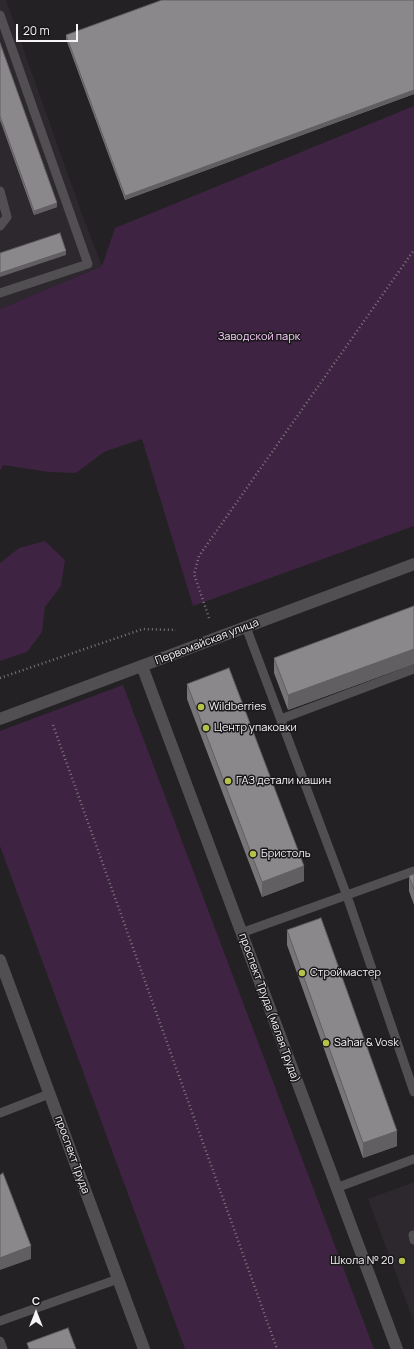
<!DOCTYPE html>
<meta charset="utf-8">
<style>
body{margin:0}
#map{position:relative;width:414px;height:1349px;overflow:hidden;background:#232123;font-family:Manrope,sans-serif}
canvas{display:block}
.north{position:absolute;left:16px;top:1293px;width:40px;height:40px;-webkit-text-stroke:3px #1a181a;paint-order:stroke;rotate:0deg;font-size:11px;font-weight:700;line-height:16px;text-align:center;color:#f6f4f6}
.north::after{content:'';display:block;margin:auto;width:14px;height:18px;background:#f6f4f6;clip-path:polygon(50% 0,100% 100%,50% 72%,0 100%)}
.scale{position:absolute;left:16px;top:24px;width:62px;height:18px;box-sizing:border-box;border:2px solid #f6f4f6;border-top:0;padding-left:5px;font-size:12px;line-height:14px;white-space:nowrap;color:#f6f4f6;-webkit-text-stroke:3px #1a181a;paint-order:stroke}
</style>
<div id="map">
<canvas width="414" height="1349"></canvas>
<div class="north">С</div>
<div class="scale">20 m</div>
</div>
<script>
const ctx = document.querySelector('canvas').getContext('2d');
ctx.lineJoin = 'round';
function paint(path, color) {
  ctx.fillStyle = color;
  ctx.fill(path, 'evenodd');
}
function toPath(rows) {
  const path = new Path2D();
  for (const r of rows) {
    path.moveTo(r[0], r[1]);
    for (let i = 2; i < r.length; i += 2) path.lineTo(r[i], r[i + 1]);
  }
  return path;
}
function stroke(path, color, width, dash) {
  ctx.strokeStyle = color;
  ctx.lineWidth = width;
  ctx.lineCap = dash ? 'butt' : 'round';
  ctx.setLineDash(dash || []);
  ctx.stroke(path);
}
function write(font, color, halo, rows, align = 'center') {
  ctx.font = font + ' Manrope,sans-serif';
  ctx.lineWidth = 3;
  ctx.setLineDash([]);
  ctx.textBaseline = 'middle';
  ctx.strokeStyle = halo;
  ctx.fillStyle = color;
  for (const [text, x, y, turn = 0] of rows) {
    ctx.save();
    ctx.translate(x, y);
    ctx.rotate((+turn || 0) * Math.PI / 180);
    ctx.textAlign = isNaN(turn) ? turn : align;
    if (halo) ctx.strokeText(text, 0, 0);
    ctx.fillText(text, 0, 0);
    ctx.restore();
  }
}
paint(toPath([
 [0,0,6,0,82,214,102,266,0,309],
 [414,1182,414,1323,368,1199]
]), '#2d272e');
paint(toPath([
 [414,106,414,526,193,606,142,439,104,452,76,473,49,472,3,465,0,471,0,309,102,266,115,228],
 [45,541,65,560,61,586,45,607,42,632,27,652,0,661,0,563,19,548],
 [123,685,374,1349,185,1349,0,846,0,731]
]), '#3f2342');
stroke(toPath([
 [209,618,194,574,199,556,414,250],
 [0,678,143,629,176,630],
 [53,725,277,1349]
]), '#7b797b', 2.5, [1, 3]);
stroke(toPath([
 [0,15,88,264,0,293],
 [0,191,7,217,0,226],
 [246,627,347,896,414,1092],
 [281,719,414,669],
 [241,933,414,871],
 [0,1113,49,1094],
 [336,1188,414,1159],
 [414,1235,413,1235,414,1240],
 [0,1321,118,1279],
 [0,1341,3,1349]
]), '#524f52', 9);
stroke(toPath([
 [142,666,397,1349]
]), '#524f52', 12);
stroke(toPath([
 [0,719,414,564],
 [0,960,144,1349]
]), '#524f52', 12);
paint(toPath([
 [414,0,414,94,125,200,66,39,66,35],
 [0,43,57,207,34,215,0,120],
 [414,606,414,664,288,710,274,673,274,658],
 [187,684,304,881,262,897,187,699],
 [414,874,414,905,409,891,409,876],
 [287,930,397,1146,363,1158,287,945]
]), '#787578');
paint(toPath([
 [414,90,414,94,125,200,125,196],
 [57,203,57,207,34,215,34,211],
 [66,251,66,255,0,277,0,273],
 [414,649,414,664,288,710,288,695],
 [304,866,304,881,262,897,262,882],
 [397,1131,397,1146,363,1158,363,1143],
 [31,1246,31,1259,0,1270,0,1258]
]), '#615f61');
const building = toPath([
 [162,0,414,0,414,90,125,196,66,35,162,0],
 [0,43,57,203,34,211,0,116,0,43],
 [60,233,66,251,0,273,0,253,60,233],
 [414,606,414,649,288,695,274,658,414,606],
 [229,668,304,866,262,882,187,684,229,668],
 [414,874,414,890,409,876,414,874],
 [321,918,397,1131,363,1143,287,930,321,918],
 [3,1173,31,1246,0,1258,0,1175,3,1173],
 [68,1328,76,1349,29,1349,27,1343,68,1328]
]);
paint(building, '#8b888b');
stroke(building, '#615f61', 1);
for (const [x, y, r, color] of [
 [201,707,4,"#b6c149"],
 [206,728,4,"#b6c149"],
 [228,781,4,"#b6c149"],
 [253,854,4,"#b6c149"],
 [302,973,4,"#b6c149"],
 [326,1043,4,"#b6c149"],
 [402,1261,4,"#b6c149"]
]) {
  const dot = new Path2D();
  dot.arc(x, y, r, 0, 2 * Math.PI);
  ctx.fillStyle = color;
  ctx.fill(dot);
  stroke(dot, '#1a181a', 1.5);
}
write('11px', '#fbd0fe', '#1a181a', [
 ["Заводской парк",259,337]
]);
write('11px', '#f6f4f6', '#1a181a', [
 ["Первомайская улица",207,642,-21],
 ["проспект Труда (малая Труда)",269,1008,70],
 ["проспект Труда",72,1155,70]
]);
write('11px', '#f6f4f6', '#1a181a', [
 ["Wildberries",209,707],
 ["Центр упаковки",214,728],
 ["ГАЗ детали машин",236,781],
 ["Бристоль",261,854],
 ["Строймастер",310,973],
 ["Sahar & Vosk",334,1043],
 ["Школа № 20",394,1261,"right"]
], 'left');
</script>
